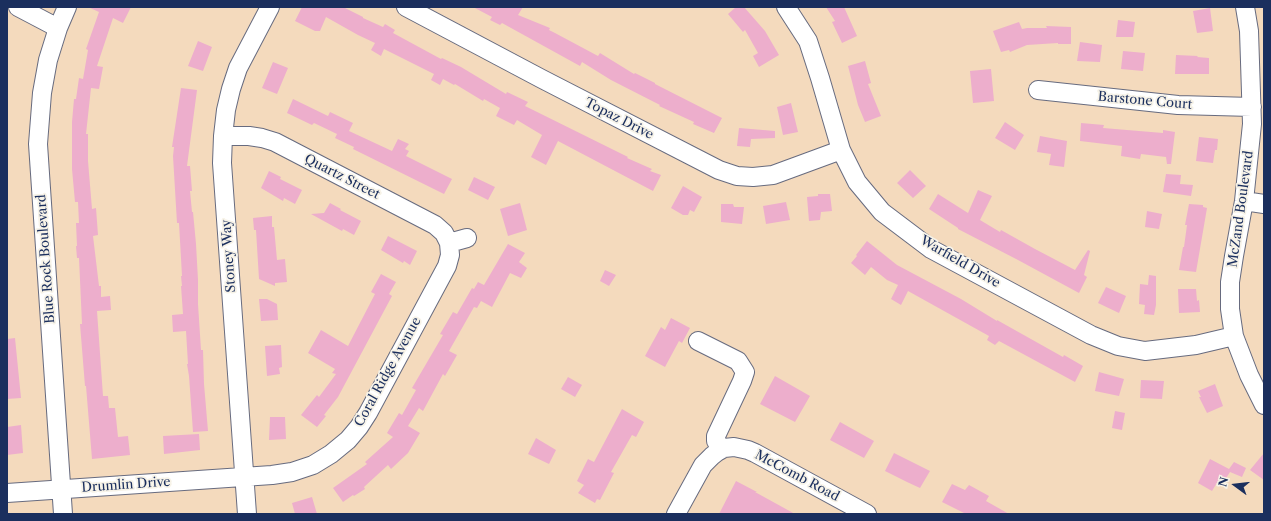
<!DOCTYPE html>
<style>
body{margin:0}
#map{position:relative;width:1271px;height:521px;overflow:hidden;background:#f4dabd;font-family:"Libre Caslon Text",serif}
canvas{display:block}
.frame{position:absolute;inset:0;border:8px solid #1b2f5e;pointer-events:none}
.north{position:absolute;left:1215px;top:465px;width:40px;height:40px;-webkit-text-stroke:3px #f7f3e8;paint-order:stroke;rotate:285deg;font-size:11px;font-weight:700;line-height:16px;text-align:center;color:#1b2f5e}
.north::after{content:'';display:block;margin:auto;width:14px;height:18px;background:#1b2f5e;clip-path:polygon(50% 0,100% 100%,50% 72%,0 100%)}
</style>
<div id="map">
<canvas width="1271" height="521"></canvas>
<div class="frame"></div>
<div class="north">N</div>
</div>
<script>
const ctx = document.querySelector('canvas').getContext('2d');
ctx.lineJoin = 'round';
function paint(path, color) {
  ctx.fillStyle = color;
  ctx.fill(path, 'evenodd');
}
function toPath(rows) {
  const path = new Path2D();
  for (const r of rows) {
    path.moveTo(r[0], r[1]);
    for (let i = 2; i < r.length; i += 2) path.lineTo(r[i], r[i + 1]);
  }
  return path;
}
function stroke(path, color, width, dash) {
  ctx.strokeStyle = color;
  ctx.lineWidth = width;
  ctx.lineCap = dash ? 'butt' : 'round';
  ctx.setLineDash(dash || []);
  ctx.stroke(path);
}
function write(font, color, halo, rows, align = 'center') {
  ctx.font = font + ' "Libre Caslon Text",serif';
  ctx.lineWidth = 3.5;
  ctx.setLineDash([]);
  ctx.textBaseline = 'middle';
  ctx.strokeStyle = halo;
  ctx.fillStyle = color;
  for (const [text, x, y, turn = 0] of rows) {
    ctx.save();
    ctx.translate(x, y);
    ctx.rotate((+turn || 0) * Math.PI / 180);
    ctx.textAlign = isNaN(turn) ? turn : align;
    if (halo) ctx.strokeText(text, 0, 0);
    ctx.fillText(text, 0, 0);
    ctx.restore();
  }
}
paint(toPath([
 [88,7,131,7,123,23,113,18,97,66,103,67,99,89,91,88,86,134,88,134,88,161,92,209,96,208,98,235,93,236,99,286,101,286,101,297,110,296,111,310,97,311,103,396,108,396,109,408,115,408,118,437,128,436,130,455,92,459,86,386,85,386,80,324,82,324,79,258,77,258,76,246,77,246,76,223,79,223,78,202,75,202,72,169,72,122,74,99,76,99,79,78,83,79,88,50,86,49,99,12],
 [302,7,343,7,363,17,363,18,383,27,385,24,395,30,393,33,441,59,442,58,461,67,506,94,507,92,528,102,525,106,628,157,627,158,652,169,650,171,661,175,653,191,558,141,546,165,531,157,542,135,517,120,514,125,496,116,500,108,484,99,483,101,455,84,454,85,443,79,440,85,431,80,434,74,384,49,381,56,371,50,375,43,358,35,326,17,320,31,315,31,295,21],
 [473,7,523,7,518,15,550,28,549,30,555,33,598,56,600,53,634,74,635,73,655,83,655,84,722,118,714,133,693,124,694,122,659,106,660,105,611,80,582,62,580,66,502,23,500,25,490,20,492,17],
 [736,7,744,7,765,31,779,55,759,67,753,56,758,53,745,30,743,32,728,14],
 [826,7,844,7,857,36,842,43,832,22,835,21],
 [1210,8,1213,31,1197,33,1193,11],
 [1118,20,1135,22,1133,37,1116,37],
 [1019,22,1022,29,1027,28,1047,28,1046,26,1071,27,1071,44,1058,44,1058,43,1027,45,1010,52,1009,50,1001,52,993,31],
 [198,41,212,47,203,71,188,66],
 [1080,42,1102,45,1100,62,1077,61],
 [1123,51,1145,53,1143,71,1121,69],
 [1176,55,1198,56,1197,57,1209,58,1209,74,1175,74],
 [865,61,871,83,868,84,881,116,865,122,858,105,848,66],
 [273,62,288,68,277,94,262,88],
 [991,69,994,101,973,103,970,71],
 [181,88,197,90,187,166,190,166,192,191,190,191,192,212,193,212,196,244,198,280,198,304,201,350,203,350,204,384,208,431,193,432,189,376,187,364,188,364,186,331,173,332,172,315,183,314,181,286,182,286,181,276,182,276,179,223,177,223,173,156,174,147,172,147],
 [293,99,328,116,330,112,353,123,349,131,392,151,398,139,409,144,405,149,409,151,406,156,452,179,444,194,353,149,354,147,335,138,337,134,314,123,312,125,287,113],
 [791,103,798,132,783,135,777,107],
 [1005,122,1024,135,1015,150,995,138],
 [1081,123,1104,125,1103,128,1163,133,1163,130,1175,132,1171,164,1167,164,1166,157,1141,154,1140,159,1121,156,1122,146,1080,141],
 [739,128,775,131,775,138,751,139,750,147,737,146],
 [1040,136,1067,141,1064,167,1049,165,1051,154,1037,152],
 [1199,137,1218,139,1217,150,1215,150,1213,163,1196,161],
 [910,170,926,186,913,198,897,183],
 [269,171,281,177,280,179,302,190,295,204,284,198,283,201,261,188],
 [1166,174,1181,175,1180,184,1193,185,1191,196,1163,192],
 [474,177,495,187,488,200,468,190],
 [683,186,702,197,694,212,690,210,688,215,683,215,671,208],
 [978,190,992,196,980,220,1000,232,1001,230,1035,249,1075,270,1088,250,1090,251,1084,275,1087,277,1079,293,1018,260,958,229,958,228,929,209,938,194,968,213],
 [818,194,830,194,832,211,821,212,820,220,809,221,807,197,818,196],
 [786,202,790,220,766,224,763,206],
 [330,203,341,209,340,210,361,221,354,235,343,229,342,231,311,214,324,213],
 [520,203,527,230,508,236,500,209],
 [721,204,733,204,734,207,744,207,742,224,721,222],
 [1189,204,1203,205,1203,207,1207,208,1196,272,1179,270,1183,247,1184,247,1187,225,1185,225],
 [1147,211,1162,214,1159,229,1145,227],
 [272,216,272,227,274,227,277,260,285,259,287,282,275,283,275,286,259,279,256,230,254,230,253,218],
 [388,236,417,251,410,265,404,261,403,263,381,250],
 [867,241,897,265,961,299,997,321,997,320,1063,357,1064,355,1083,366,1075,382,999,341,995,345,987,340,989,336,908,291,901,305,891,299,898,285,887,280,871,267,865,275,851,263,857,256,856,255],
 [508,244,525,253,519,262,527,268,521,278,510,273,492,307,481,301,477,308,474,307,449,351,457,355,445,376,443,374,423,411,419,408,408,426,420,433,408,453,391,469,388,465,364,487,365,489,354,496,353,495,343,502,333,488,367,464,365,462,393,437,387,433,399,413,402,415,416,390,412,388,443,335,440,334,453,312,457,314,472,288,474,289,478,282,484,285],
 [605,270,616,275,609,286,600,281],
 [381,274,396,282,389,294,392,296,338,397,324,415,326,416,317,427,301,415,317,395,319,397,336,374,332,373,335,369,308,353,321,330,348,346,375,294,371,292],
 [1149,275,1156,276,1156,305,1154,315,1144,314,1145,305,1139,304,1140,284,1148,285],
 [1106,287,1126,296,1119,313,1098,303],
 [1178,289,1196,289,1197,301,1199,300,1200,312,1179,313],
 [259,299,267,299,277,304,278,320,261,321],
 [671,318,690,328,682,343,679,341,665,367,645,356,661,327,665,330],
 [15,338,21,398,7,399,7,339],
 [281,345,282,367,279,368,280,374,267,376,265,346],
 [1099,372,1124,379,1119,396,1095,391],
 [775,376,810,396,795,422,760,404],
 [568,377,582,385,575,397,561,389],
 [1141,380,1164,381,1162,399,1140,398],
 [1215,384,1223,406,1207,413,1199,397,1201,397,1198,391],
 [622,409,644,422,636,437,632,435,611,472,614,473,600,500,597,499,595,503,578,493,584,485,577,481,588,459,594,462],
 [1115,411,1125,413,1122,430,1112,428],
 [270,417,285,417,286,439,269,440],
 [840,422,874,441,864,458,830,440],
 [21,425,23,453,7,455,7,427],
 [199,434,200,450,164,454,163,436],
 [536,438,556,450,549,464,528,454],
 [894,453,930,471,920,488,907,482,885,471],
 [1264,453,1264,480,1250,470],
 [1210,459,1229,469,1234,462,1246,468,1242,477,1230,472,1223,483,1218,481,1212,491,1198,483],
 [736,481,757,492,755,492,795,514,719,514],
 [952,484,965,490,969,485,989,496,986,501,1009,514,966,514,942,502],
 [312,497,317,514,295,514,292,503]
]), '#edaecc');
const minor = toPath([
 [18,7,58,28],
 [406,7,542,79,719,170,737,176,753,177,773,175,841,150],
 [786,7,808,41,820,78,841,150,857,182,882,212,931,249,1091,335,1118,346,1145,351,1196,345,1234,336],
 [1245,7,1249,31,1252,124,1244,201,1234,256,1230,282,1230,309,1234,336,1249,375,1264,405],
 [1038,90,1178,105,1252,107],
 [1244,201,1264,204],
 [449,243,467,238],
 [698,341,738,361,745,372,742,381,716,436,716,441,722,449],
 [7,493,272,475,292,472,313,465,331,454,348,440,359,427,368,413,447,266,450,255,449,243,444,233,435,225,275,142,262,138,249,136,223,136],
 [63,514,38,144,42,93,48,60,58,28,67,7],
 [247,514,222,163,223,136,226,110,231,89,238,68,270,7],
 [676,514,703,465,712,456,717,452,724,448,734,447,748,450,755,453,867,514]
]);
stroke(minor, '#676b7f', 20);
stroke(minor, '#fff', 18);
write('13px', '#1b2f5e', '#f7f3e8', [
 ["Barstone Court",1145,101,5],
 ["Topaz Drive",619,119,27],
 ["Quartz Street",342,177,27],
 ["McZand Boulevard",1241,209,-82],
 ["Stoney Way",229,256,-94],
 ["Blue Rock Boulevard",46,259,-94],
 ["Warfield Drive",960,262,30],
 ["Coral Ridge Avenue",388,372,-61],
 ["McComb Road",797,476,28],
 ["Drumlin Drive",126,485,-4]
]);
</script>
